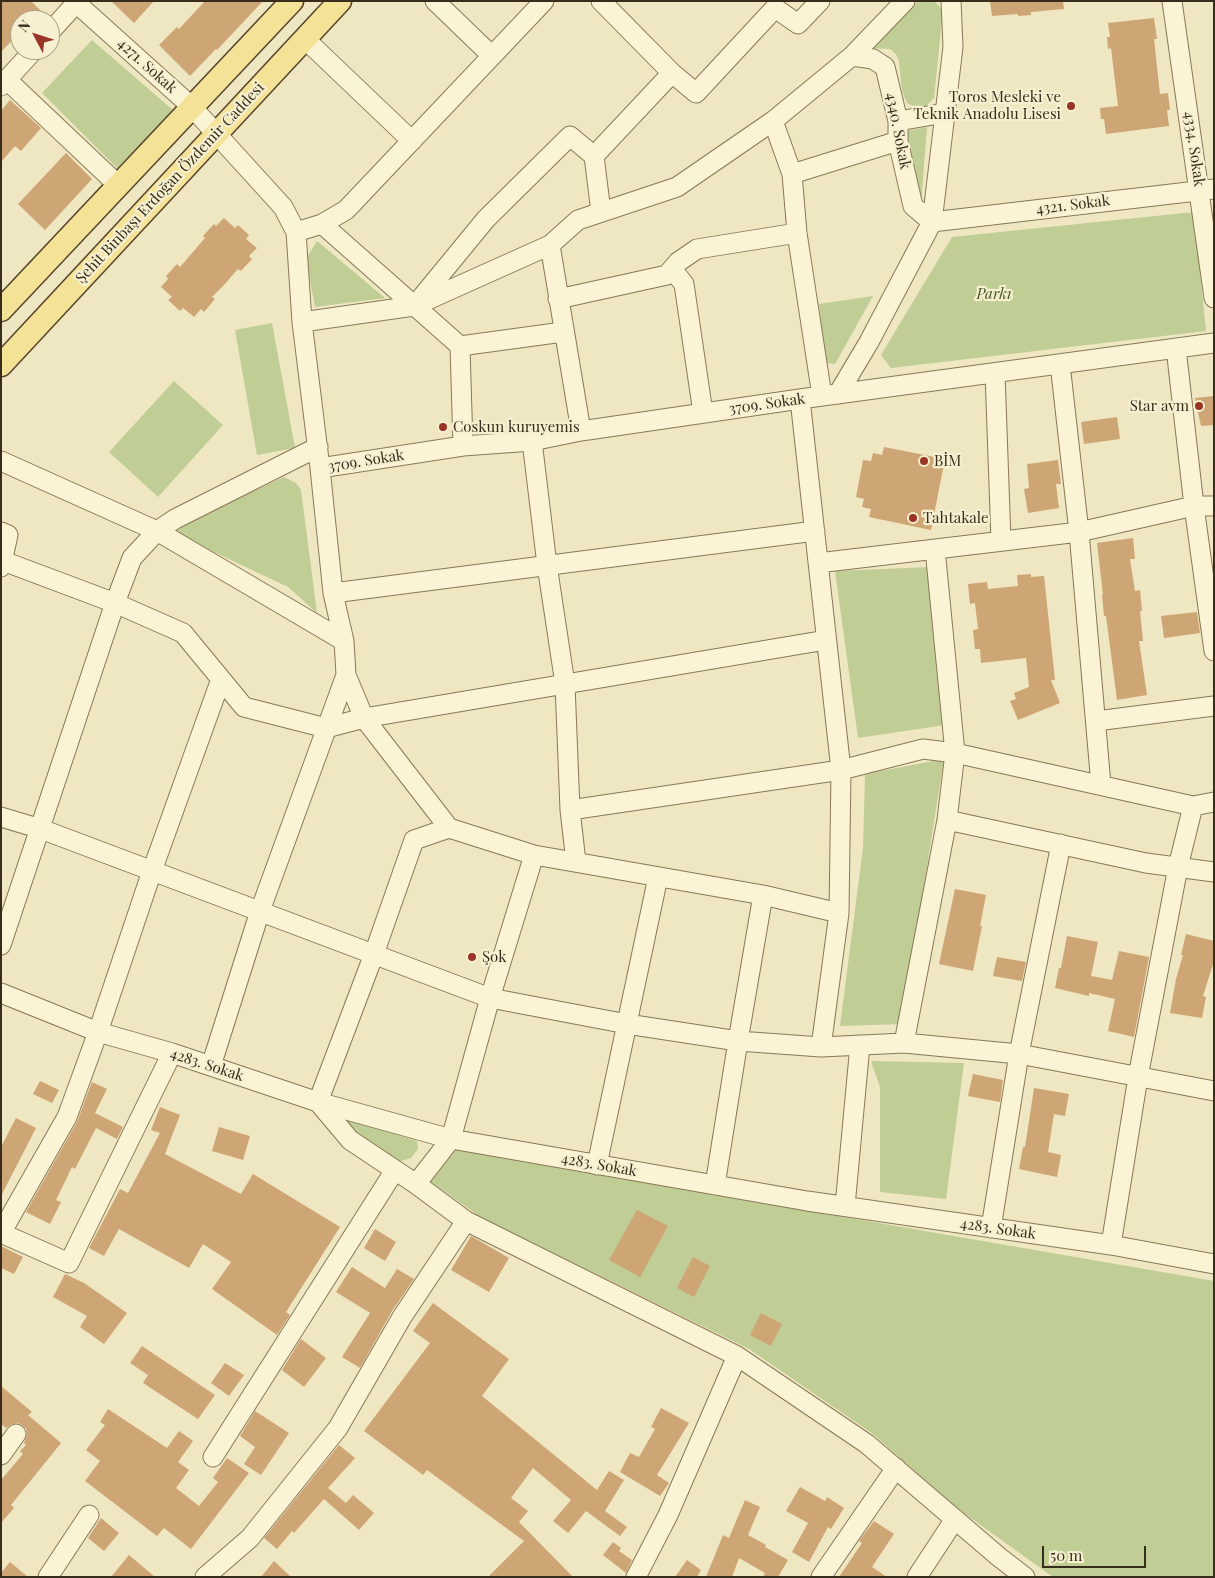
<!DOCTYPE html>
<meta charset="utf-8">
<style>
body{margin:0}
#map{position:relative;width:1215px;height:1578px;overflow:hidden;background:#efe7c1;font-family:"Playfair Display",serif}
canvas{display:block}
.frame{position:absolute;inset:0;border:2px solid #382d1d;pointer-events:none}
.north{position:absolute;left:10px;top:10px;width:50px;height:50px;box-sizing:border-box;background:#f6f0d0;border:1px solid #aaa288;border-radius:50%;rotate:310deg;font-size:14px;font-weight:700;line-height:20px;text-align:center;color:#382d1d}
.north::after{content:'';display:block;margin:auto;width:18px;height:22px;background:#9a3426;clip-path:polygon(50% 0,100% 100%,50% 72%,0 100%)}
.scale{position:absolute;left:1042px;top:1546px;width:104px;height:22px;box-sizing:border-box;border:2px solid #382d1d;border-top:0;padding-left:6px;font-size:15px;line-height:18px;white-space:nowrap;color:#382d1d;-webkit-text-stroke:4px #f6f0d0;paint-order:stroke}
</style>
<div id="map">
<canvas width="1215" height="1578"></canvas>
<div class="frame"></div>
<div class="north">N</div>
<div class="scale">50 m</div>
</div>
<script>
const ctx = document.querySelector('canvas').getContext('2d');
ctx.lineJoin = 'round';
function paint(path, color) {
  ctx.fillStyle = color;
  ctx.fill(path, 'evenodd');
}
function toPath(rows) {
  const path = new Path2D();
  for (const r of rows) {
    path.moveTo(r[0], r[1]);
    for (let i = 2; i < r.length; i += 2) path.lineTo(r[i], r[i + 1]);
  }
  return path;
}
function stroke(path, color, width, dash) {
  ctx.strokeStyle = color;
  ctx.lineWidth = width;
  ctx.lineCap = dash ? 'butt' : 'round';
  ctx.setLineDash(dash || []);
  ctx.stroke(path);
}
function write(font, color, halo, rows, align = 'center') {
  ctx.font = font + ' "Playfair Display",serif';
  ctx.lineWidth = 4.5;
  ctx.setLineDash([]);
  ctx.textBaseline = 'middle';
  ctx.strokeStyle = halo;
  ctx.fillStyle = color;
  for (const [text, x, y, turn = 0] of rows) {
    ctx.save();
    ctx.translate(x, y);
    ctx.rotate((+turn || 0) * Math.PI / 180);
    ctx.textAlign = isNaN(turn) ? turn : align;
    if (halo) ctx.strokeText(text, 0, 0);
    ctx.fillText(text, 0, 0);
    ctx.restore();
  }
}
paint(toPath([
 [918,1,934,1,943,10,934,98,924,108,915,107,907,103,902,91,899,61,896,54,890,49,871,48],
 [92,40,174,111,117,168,42,93],
 [927,127,921,204,906,131],
 [1194,212,1206,331,891,368,881,355,952,237],
 [317,241,385,298,315,307,306,259],
 [873,296,835,364,828,363,825,357,819,304],
 [272,323,295,448,257,455,235,330],
 [174,381,223,425,158,497,109,452],
 [284,477,296,483,301,490,317,613,288,587,180,536,176,530,181,525],
 [930,567,945,725,858,738,835,571],
 [944,759,902,1024,840,1026,863,848,865,774],
 [871,1061,964,1063,946,1199,880,1192,880,1087],
 [337,1116,417,1141,418,1149,411,1158,398,1162,347,1128],
 [456,1150,1214,1281,1214,1577,1053,1577,954,1506,873,1434,749,1349,479,1216,431,1182]
]), '#c0cd94');
paint(toPath([
 [1,1,31,1,41,11,33,20,20,20,20,32,1,52],
 [111,1,154,1,134,23],
 [205,1,263,1,217,50,216,49,190,76,159,45,177,27,179,29],
 [990,1,1063,1,1064,9,1031,12,1031,15,1018,16,1018,14,992,16],
 [1154,18,1157,39,1154,39,1160,94,1168,93,1170,110,1167,110,1169,126,1106,134,1104,119,1101,119,1100,108,1118,106,1111,48,1108,49,1107,37,1110,37,1108,23],
 [10,100,41,128,21,151,15,146,1,162,1,111],
 [66,153,92,179,45,230,18,204],
 [224,218,235,228,238,225,249,235,246,239,257,248,249,256,252,259,241,271,238,269,224,285,212,297,215,299,204,312,201,309,194,317,183,308,180,311,168,300,172,297,161,287,168,279,166,276,177,264,180,267,205,238,203,236,214,224,216,226],
 [1214,396,1214,425,1201,426,1195,398],
 [1117,417,1120,439,1084,444,1081,422],
 [884,447,945,459,931,530,869,517,871,509,862,507,864,499,856,497,863,460,871,461,873,453,882,455],
 [1058,460,1061,484,1056,484,1059,508,1028,513,1024,489,1029,488,1027,464],
 [1133,538,1135,559,1130,559,1135,591,1140,590,1142,611,1140,611,1143,641,1139,641,1147,695,1117,700,1106,616,1104,616,1102,595,1103,595,1097,543],
 [1031,574,1031,577,1044,576,1055,680,1051,680,1060,703,1018,720,1010,701,1016,699,1014,693,1029,687,1026,658,981,663,980,649,975,649,973,630,978,629,975,603,970,604,968,584,987,582,988,589,1018,586,1017,575],
 [1197,612,1200,633,1164,638,1161,616],
 [955,889,986,895,980,926,982,926,973,971,939,964],
 [1186,934,1214,941,1214,961,1203,996,1206,997,1202,1018,1170,1013,1176,979,1183,955,1181,955],
 [1067,936,1098,942,1091,976,1112,980,1119,951,1149,957,1134,1037,1108,1031,1115,999,1089,993,1089,996,1055,988,1059,968,1061,968],
 [997,957,1026,962,1022,981,993,976],
 [973,1074,1003,1080,1000,1102,968,1096],
 [40,1081,59,1090,52,1103,33,1094],
 [92,1082,107,1089,95,1113,123,1127,117,1139,96,1128,75,1169,72,1167,56,1200,61,1202,50,1224,26,1212,77,1122],
 [1034,1088,1069,1094,1065,1116,1054,1114,1048,1152,1061,1155,1057,1177,1019,1169,1023,1147,1025,1147],
 [160,1107,180,1115,165,1154,241,1194,253,1174,340,1227,286,1312,290,1315,277,1335,212,1289,231,1262,203,1244,189,1268,119,1229,104,1256,89,1248,120,1189,128,1193,160,1133,151,1130],
 [16,1118,36,1128,1,1196,1,1147],
 [219,1127,250,1136,243,1160,212,1151],
 [637,1210,668,1226,640,1277,609,1260],
 [375,1229,396,1242,385,1261,364,1248],
 [471,1236,509,1258,489,1292,451,1270],
 [1,1246,23,1257,14,1274,1,1268],
 [693,1257,710,1266,694,1297,677,1288],
 [352,1267,385,1288,397,1269,414,1279,392,1311,360,1368,342,1357,370,1313,336,1292],
 [65,1274,84,1283,127,1313,104,1344,80,1327,87,1316,53,1297],
 [433,1303,509,1359,482,1396,597,1490,609,1471,624,1480,605,1511,627,1527,620,1536,586,1511,568,1533,553,1521,571,1500,533,1468,511,1498,528,1511,519,1522,573,1577,488,1577,524,1541,427,1470,423,1475,364,1431,430,1343,413,1331],
 [761,1313,782,1324,771,1346,750,1335],
 [301,1339,326,1358,304,1387,282,1370],
 [142,1346,215,1395,198,1419,143,1383,148,1375,130,1363],
 [225,1363,244,1375,229,1396,211,1383],
 [1,1386,32,1412,28,1415,61,1443,11,1505,14,1508,1,1523,1,1480,23,1454,20,1451,26,1445,24,1443,27,1435,26,1429,22,1425,18,1423,12,1424,6,1428,1,1424],
 [661,1408,689,1423,657,1475,669,1483,660,1496,620,1472,630,1453,639,1457,655,1429,651,1427],
 [108,1409,167,1448,179,1431,193,1441,178,1462,189,1470,176,1488,199,1506,218,1482,213,1478,227,1458,249,1473,191,1549,164,1528,157,1536,85,1481,100,1461,86,1450,105,1425,100,1422],
 [255,1411,289,1433,261,1475,244,1464,255,1447,240,1436],
 [339,1445,355,1458,328,1488,346,1503,353,1495,374,1513,359,1530,324,1499,294,1533,292,1531,277,1549,264,1538],
 [800,1487,825,1501,827,1497,844,1508,831,1529,828,1527,809,1562,792,1552,808,1523,786,1511],
 [745,1500,760,1507,748,1535,766,1545,765,1547,788,1560,778,1577,763,1577,765,1573,739,1558,732,1577,706,1577,723,1535,729,1538],
 [101,1518,119,1533,104,1551,88,1538],
 [874,1521,894,1534,872,1567,887,1577,839,1577,862,1543,859,1541],
 [613,1542,621,1548,619,1551,632,1560,626,1573,603,1555],
 [129,1555,155,1577,111,1577],
 [687,1560,701,1570,697,1577,675,1577],
 [274,1561,291,1577,261,1577],
 [10,1562,28,1577,1,1577,1,1573]
]), '#cea575');
const minor = toPath([
 [74,1,192,107,283,207,296,232,302,322,320,468,333,593,344,641,346,675,364,718,449,828,534,855,763,895,839,913],
 [435,1,492,56],
 [601,1,672,73],
 [1172,1,1214,298],
 [50,32,78,1],
 [305,39,412,141],
 [852,56,873,59,885,67,898,121,898,141,913,206,932,222,1214,189],
 [7,80,118,185],
 [1,86,34,50],
 [773,121,792,174,797,233,822,396],
 [898,121,945,113],
 [594,156,601,212],
 [792,174,898,141],
 [322,224,460,346,463,446],
 [296,232,322,224,346,210,544,1],
 [550,245,581,431],
 [672,269,684,284,703,413],
 [558,299,667,275,678,262,697,249,797,233],
 [417,303,486,219,570,136,594,156,672,73,696,93,775,8,798,24,820,1],
 [302,322,414,306,550,245,578,220,677,187,773,121,852,56,905,1],
 [460,346,563,332],
 [1176,348,1194,506,1214,651],
 [1060,364,1079,532,1101,785],
 [995,373,1001,541],
 [838,394,869,342,932,222,953,47,951,1],
 [800,399,841,770,839,913,821,1047],
 [532,441,547,565,565,684,570,810,576,862],
 [1,461,157,531,175,519,318,447],
 [320,468,463,446,532,441,581,431,800,399,1214,343],
 [1,532,8,535,1,567],
 [3,561,115,603,183,633,244,707,326,728,364,718,826,640],
 [818,563,1079,532,1194,506,1214,506],
 [333,593,815,531],
 [1096,721,1214,706],
 [570,810,841,770,923,749,955,753,1193,806,1214,802],
 [1,817,41,829,490,998,627,1024,738,1041,821,1047,904,1043,1019,1054,1214,1091],
 [947,820,1146,863,1214,872],
 [449,828,414,840,374,954,318,1102,350,1140,416,1184,466,1221,737,1356,867,1444,999,1557,1025,1577],
 [1,945,115,603,132,558,157,531,344,641],
 [1,993,98,1032,172,1053,318,1102,451,1139,807,1201,1111,1245,1214,1264],
 [904,1043,947,820,955,753,935,549],
 [211,1066,260,911,346,675],
 [597,1165,658,877],
 [416,1184,451,1139,490,998,534,855],
 [715,1185,738,1041,763,895],
 [845,1206,860,1045],
 [991,1228,1019,1054,1061,844],
 [1,1233,67,1117,98,1032,152,871,221,679],
 [1,1233,69,1263,172,1053],
 [1111,1245,1138,1077,1178,867,1193,806],
 [1,1455,16,1434],
 [213,1457,395,1170],
 [48,1577,89,1515],
 [205,1577,250,1538,338,1428,402,1317,466,1221],
 [636,1577,668,1515,737,1356],
 [821,1577,896,1468],
 [917,1577,955,1519]
]);
const major = toPath([
 [1,310,292,1],
 [1,365,340,1]
]);
stroke(minor, '#897858', 21);
stroke(major, '#56452c', 25);
stroke(minor, '#faf3d4', 19);
stroke(major, '#f4e297', 22);
for (const [x, y, r, color] of [
 [1071,106,5,"#9a3426"],
 [1199,406,5,"#9a3426"],
 [443,427,5,"#9a3426"],
 [924,461,5,"#9a3426"],
 [913,518,5,"#9a3426"],
 [472,957,5,"#9a3426"]
]) {
  const dot = new Path2D();
  dot.arc(x, y, r, 0, 2 * Math.PI);
  ctx.fillStyle = color;
  ctx.fill(dot);
  stroke(dot, '#f6f0d0', 2);
}
write('15px', '#382d1d', '#f6f0d0', [
 ["4271. Sokak",147,66,42],
 ["4340. Sokak",898,131,79],
 ["4334. Sokak",1194,149,82],
 ["Şehit Binbaşı Erdoğan Özdemir Caddesi",170,183,-47],
 ["4321. Sokak",1073,205,-7],
 ["3709. Sokak",767,404,-8],
 ["3709. Sokak",366,461,-9],
 ["4283. Sokak",207,1065,18],
 ["4283. Sokak",599,1165,10],
 ["4283. Sokak",998,1229,8]
]);
write('15px', '#382d1d', '#f6f0d0', [
 ["Toros Mesleki ve",1061,97,"right"],
 ["Teknik Anadolu Lisesi",1061,114,"right"],
 ["Star avm",1189,406,"right"],
 ["Coskun kuruyemis",453,427],
 ["BİM",934,461],
 ["Tahtakale",923,518],
 ["Şok",482,957]
], 'left');
write('italic 15px', '#425523', '#f6f0d0', [
 ["Parkı",994,294]
]);
</script>
